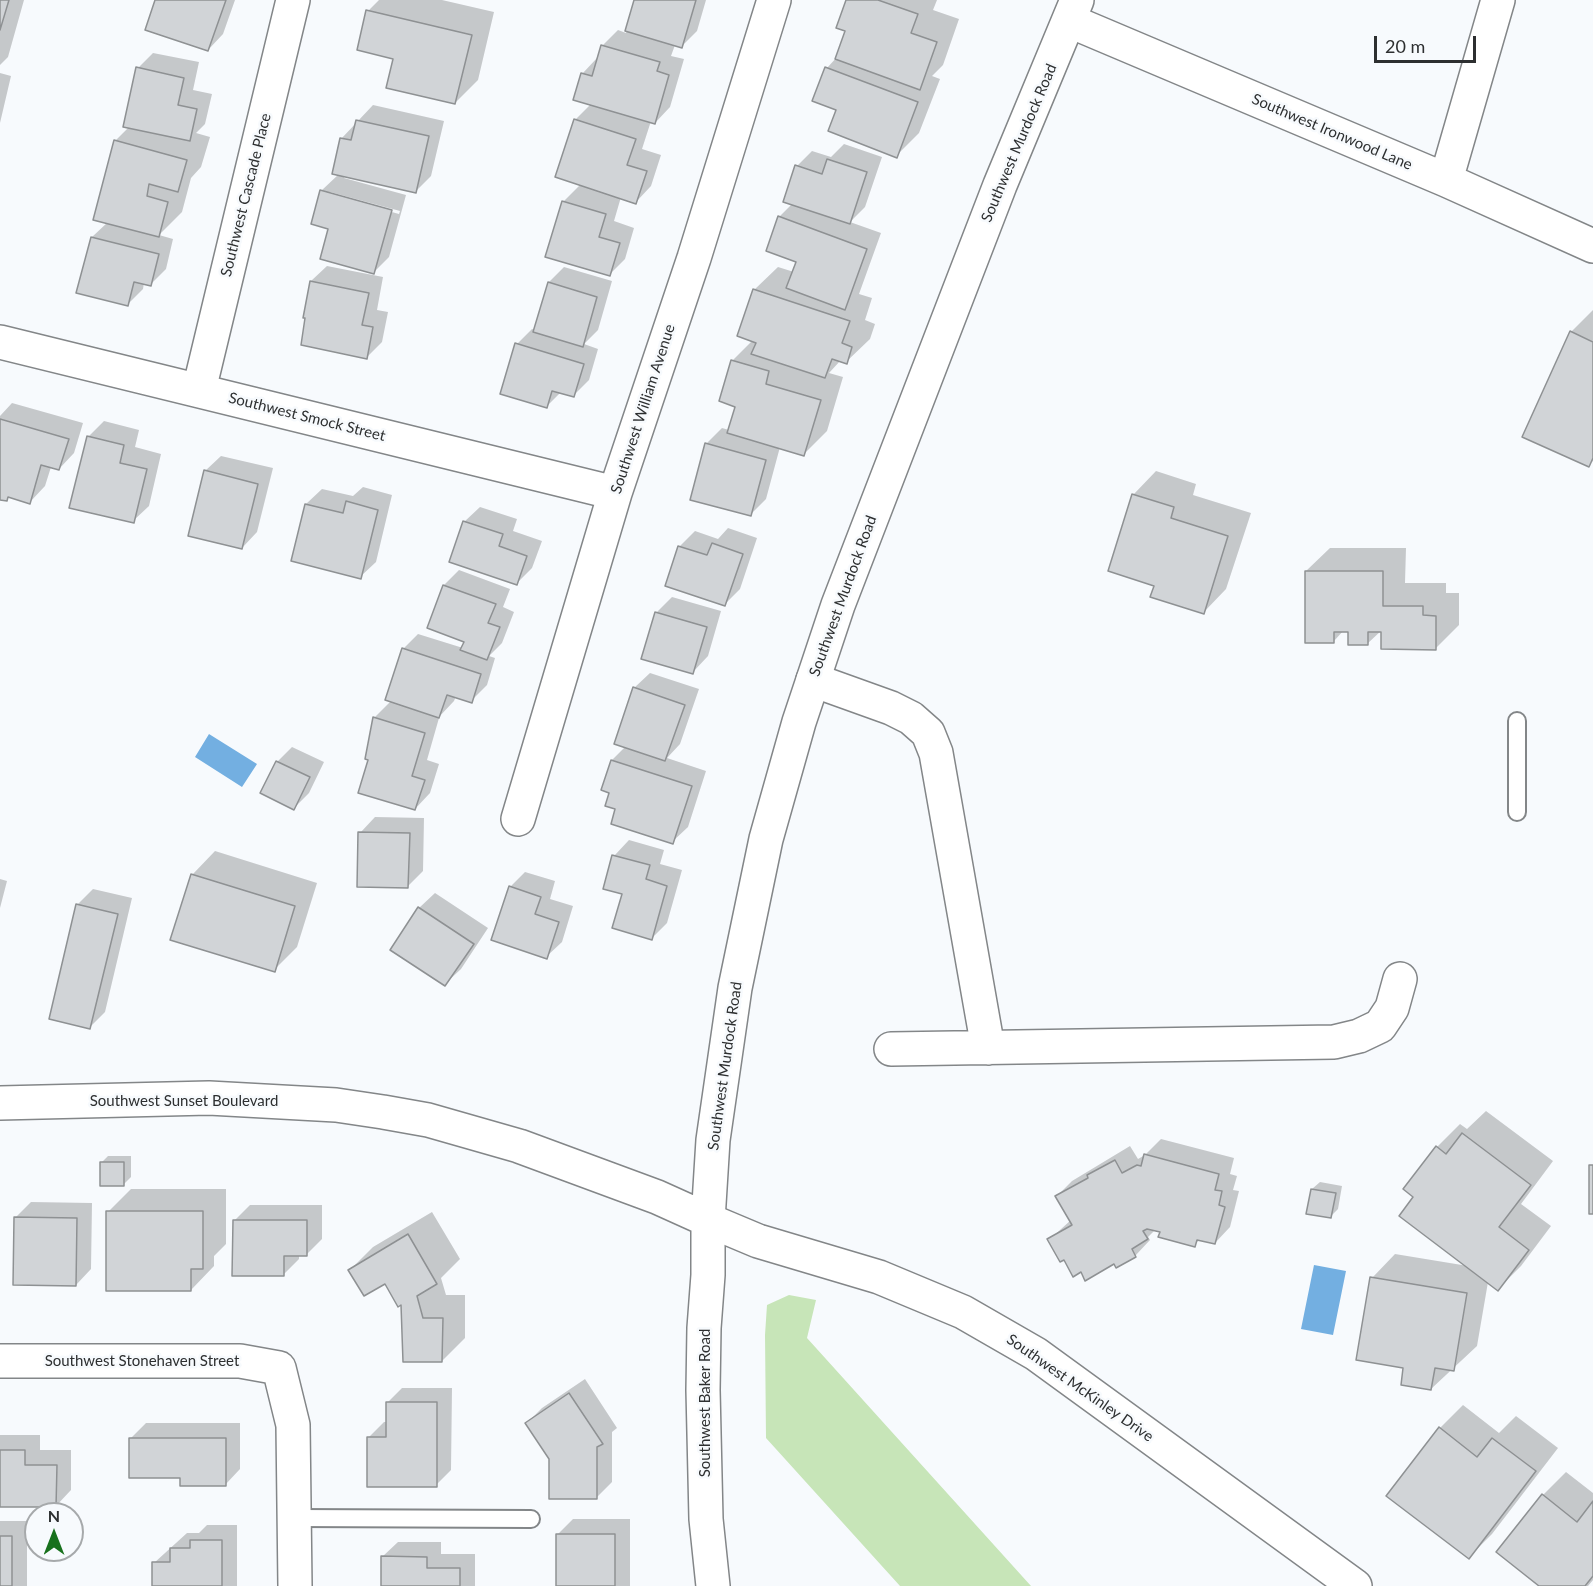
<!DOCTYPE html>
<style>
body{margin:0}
#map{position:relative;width:1593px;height:1586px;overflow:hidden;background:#f7fafd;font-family:Lato,sans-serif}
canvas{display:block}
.north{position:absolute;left:24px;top:1502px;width:60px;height:60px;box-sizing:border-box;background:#f7fafd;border:2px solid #a6a9ab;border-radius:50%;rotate:0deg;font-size:16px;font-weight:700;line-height:24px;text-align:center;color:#2d2f30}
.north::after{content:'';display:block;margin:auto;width:21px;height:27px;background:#18711d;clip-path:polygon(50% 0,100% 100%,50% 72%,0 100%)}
.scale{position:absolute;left:1374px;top:36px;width:102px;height:27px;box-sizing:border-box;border:3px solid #2d2f30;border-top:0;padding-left:8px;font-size:18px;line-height:21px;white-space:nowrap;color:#2d2f30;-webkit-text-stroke:4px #f7fafd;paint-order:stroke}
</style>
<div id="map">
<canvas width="1593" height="1586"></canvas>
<div class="north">N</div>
<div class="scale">20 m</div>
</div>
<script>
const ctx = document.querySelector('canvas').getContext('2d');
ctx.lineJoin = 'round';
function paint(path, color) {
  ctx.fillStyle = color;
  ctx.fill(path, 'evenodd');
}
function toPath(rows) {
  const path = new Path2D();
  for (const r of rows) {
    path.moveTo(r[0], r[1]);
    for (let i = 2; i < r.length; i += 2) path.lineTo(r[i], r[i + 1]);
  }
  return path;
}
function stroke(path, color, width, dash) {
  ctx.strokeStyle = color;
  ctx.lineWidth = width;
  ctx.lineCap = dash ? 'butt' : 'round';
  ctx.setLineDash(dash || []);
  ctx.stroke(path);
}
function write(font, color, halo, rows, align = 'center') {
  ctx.font = font + ' Lato,sans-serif';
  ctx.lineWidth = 5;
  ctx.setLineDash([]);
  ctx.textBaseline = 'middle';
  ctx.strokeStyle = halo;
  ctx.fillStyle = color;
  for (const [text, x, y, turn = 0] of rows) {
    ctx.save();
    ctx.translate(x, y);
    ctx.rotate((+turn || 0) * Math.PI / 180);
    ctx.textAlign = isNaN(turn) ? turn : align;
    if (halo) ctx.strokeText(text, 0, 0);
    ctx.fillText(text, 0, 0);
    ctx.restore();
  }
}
paint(toPath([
 [789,1295,816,1300,807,1338,1031,1586,900,1586,766,1438,765,1335,767,1305]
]), '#c7e5b8');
paint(toPath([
 [209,734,257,764,242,787,195,757],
 [1314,1265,1346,1271,1333,1335,1301,1329]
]), '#73afe1');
paint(toPath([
 [0,0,24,0,8,57,0,65],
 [157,0,235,0,223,34,208,50],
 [379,0,442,0,494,12,478,80,455,103,395,58,368,11],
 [636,0,706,0,697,31,681,47,675,45,671,56,684,59,670,107,655,123,651,121,642,149,661,155,651,186,636,202,621,197,614,221,634,228,625,259,610,274,563,202,581,184,575,120,591,104,582,74,597,58,602,46,618,30,626,33],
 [847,0,937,0,933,10,959,19,943,65,932,76,940,79,919,133,896,156,837,109,814,101,827,68,837,57,847,30],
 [153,53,199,62,193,90,212,94,205,124,196,133,210,137,201,167,191,178,182,212,159,235,173,239,166,269,150,285,144,283,143,289,127,305,92,237,108,222,115,141,129,127,138,68],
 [0,73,11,76,0,123],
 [373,105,444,121,431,176,416,191,345,175,344,178,406,195,389,257,374,272,330,228,321,191,339,174,341,139],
 [330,192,400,211,399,214,330,195],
 [844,144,882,157,865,207,850,222,881,233,859,294,872,298,865,320,875,324,870,339,846,362,841,360,829,373,843,377,827,431,804,454,780,447,766,499,751,514,706,444,722,428,729,430,737,406,732,361,753,340,754,290,778,267,794,272,798,261,779,217,793,203,797,166,812,151,831,157],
 [327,266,383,277,377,310,388,312,382,342,367,357,311,281],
 [564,267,612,281,598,330,584,344,598,349,589,380,573,396,561,392,546,407,517,344,532,329,535,330,549,282],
 [1593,310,1593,461,1588,465,1571,332],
 [12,403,83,423,74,453,59,469,51,467,45,486,30,502,10,496,6,500,0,498,0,416],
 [104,421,139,430,135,447,161,454,149,506,133,521,89,436],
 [221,456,273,468,257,532,242,548,205,471],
 [1156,471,1196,484,1193,495,1251,513,1226,589,1203,613,1156,585,1133,495],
 [363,487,392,495,376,562,360,577,292,560,306,504,322,489,353,496],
 [480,507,517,519,513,531,542,541,532,568,517,583,464,522],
 [728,528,757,538,740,589,725,604,679,547,695,531,718,539],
 [1330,548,1406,548,1405,583,1446,583,1446,593,1459,593,1459,625,1436,648,1382,630,1367,644,1350,630,1344,630,1334,641,1306,571],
 [459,570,510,589,503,607,514,612,502,643,489,656,495,658,487,685,471,701,456,696,454,701,438,718,439,718,427,760,439,764,430,793,415,809,370,759,374,718,391,701,403,649,418,634,463,648,466,641,444,585],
 [672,597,721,611,708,656,693,672,656,613],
 [650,673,699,689,680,744,667,758,706,771,688,827,672,842,617,808,611,792,603,790,612,760,626,746,634,688],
 [292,747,324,762,309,793,294,808,277,762],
 [375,817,424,818,423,871,408,886,360,833],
 [629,840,664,850,660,864,682,870,667,923,652,938,624,893,614,856],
 [215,851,317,883,297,947,274,970,192,875],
 [525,872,555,881,550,899,573,906,562,942,546,957,510,887],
 [0,879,7,881,0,908],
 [93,889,132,898,105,1012,90,1027,77,905],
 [435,893,488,928,461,969,445,984,419,908],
 [1486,1111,1553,1161,1521,1204,1551,1226,1521,1266,1498,1289,1488,1282,1477,1346,1431,1389,1405,1367,1372,1278,1395,1254,1468,1266,1416,1197,1437,1147,1460,1124,1467,1129],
 [1161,1139,1234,1158,1230,1174,1237,1176,1233,1190,1239,1191,1230,1227,1215,1243,1200,1239,1194,1245,1155,1230,1148,1237,1150,1240,1135,1256,1081,1270,1064,1258,1049,1240,1071,1220,1057,1196,1072,1181,1130,1146,1138,1159,1145,1155],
 [108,1156,131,1156,131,1177,123,1185,101,1163],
 [1320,1182,1342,1186,1338,1209,1331,1216,1312,1189],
 [131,1189,226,1189,226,1244,214,1256,214,1266,191,1290,108,1212],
 [31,1202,92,1203,91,1269,76,1285,15,1218],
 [250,1205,322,1205,322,1239,306,1255,299,1255,299,1259,284,1274,234,1221],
 [432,1212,460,1259,441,1278,446,1295,465,1295,465,1338,442,1361,385,1282,350,1270,373,1247],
 [585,1379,617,1428,612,1432,612,1482,597,1497,550,1458,527,1423,542,1408],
 [402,1388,452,1388,451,1470,436,1485,369,1437,384,1422,387,1422,387,1403],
 [1463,1405,1499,1433,1516,1416,1558,1448,1492,1534,1469,1557,1440,1428],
 [146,1423,240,1423,240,1469,225,1485,182,1476,131,1438],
 [0,1435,40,1435,40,1450,71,1450,71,1490,56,1506,0,1506],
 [1566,1472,1593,1493,1593,1580,1588,1586,1541,1586,1543,1495],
 [573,1519,630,1519,630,1586,558,1586,558,1534],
 [0,1521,27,1521,27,1586,0,1586],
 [207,1525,237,1525,237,1586,154,1586,154,1563,187,1533,199,1533],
 [398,1542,441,1542,441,1554,475,1554,475,1586,382,1586,382,1557]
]), '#0003');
const building = toPath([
 [0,0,9,0,0,30,0,0],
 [155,0,226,0,208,51,145,30,155,0],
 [634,0,696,0,682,48,625,31,634,0],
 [846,0,878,0,918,14,911,33,937,42,920,90,835,59,845,31,836,28,846,0],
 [366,10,472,35,455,104,386,88,393,59,357,50,366,10],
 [601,45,660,62,657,71,669,75,655,124,573,100,581,73,592,76,601,45],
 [136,67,184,78,178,105,197,109,190,141,123,127,136,67],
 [825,67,918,102,897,158,828,131,836,110,812,101,825,67],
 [574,119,636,139,627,165,647,171,636,204,555,177,574,119],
 [356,120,429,136,416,193,332,174,340,138,351,140,356,120],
 [114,140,187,160,178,192,149,184,147,196,168,202,159,237,93,220,114,140],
 [827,159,867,172,850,224,783,202,795,165,822,174,827,159],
 [320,190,392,210,374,274,320,259,328,229,311,224,320,190],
 [562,201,606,214,599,237,620,243,610,276,545,257,562,201],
 [778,216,867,249,845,310,786,288,796,262,766,251,778,216],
 [91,237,159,254,151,286,134,282,128,306,76,293,91,237],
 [310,281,369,293,362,325,373,327,367,359,301,345,305,318,303,318,310,281],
 [548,282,597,297,583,347,533,332,548,282],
 [753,289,850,321,842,343,852,347,847,364,832,359,825,378,751,354,756,343,737,336,753,289],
 [1570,331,1593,342,1593,458,1589,467,1522,437,1570,331],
 [515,343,584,364,574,397,552,391,547,408,500,394,515,343],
 [731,360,769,371,766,384,821,400,804,456,727,433,735,407,719,401,731,360],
 [0,419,69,439,59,470,41,465,30,504,8,497,7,501,0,500,0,419],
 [87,436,124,445,120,463,147,469,134,523,69,508,87,436],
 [705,443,766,460,751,516,690,500,705,443],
 [204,470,258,484,242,549,188,536,204,470],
 [1132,494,1174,507,1171,518,1228,536,1204,614,1150,597,1154,586,1108,571,1132,494],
 [346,501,378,510,361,579,291,561,305,504,343,513,346,501],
 [463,521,503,534,499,546,527,556,517,585,449,562,463,521],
 [712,543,743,554,725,606,665,586,678,546,707,555,712,543],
 [1305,571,1383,571,1383,606,1423,606,1423,615,1436,616,1436,650,1381,649,1381,632,1368,632,1368,645,1348,645,1348,632,1334,632,1334,643,1305,643,1305,571],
 [443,585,496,604,488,623,500,627,487,660,460,650,464,642,427,628,443,585],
 [655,612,707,627,693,674,641,659,655,612],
 [402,648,481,674,472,703,447,695,439,718,385,700,402,648],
 [633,687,685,705,665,761,614,744,633,687],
 [373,717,425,733,412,776,425,780,415,810,358,793,368,760,365,759,373,717],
 [611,760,692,786,673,844,611,824,615,809,605,806,609,793,601,790,611,760],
 [276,761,310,777,294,810,260,793,276,761],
 [358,832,410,833,408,888,357,887,358,832],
 [612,855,650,865,646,879,667,886,652,940,612,928,622,894,603,889,612,855],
 [191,874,295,906,275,972,170,940,191,874],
 [509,886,541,897,535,914,559,922,547,959,491,940,509,886],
 [76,904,118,914,90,1029,49,1019,76,904],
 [418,907,474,944,445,986,390,950,418,907],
 [1462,1133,1531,1185,1499,1227,1529,1250,1498,1291,1399,1216,1413,1197,1403,1189,1436,1146,1446,1154,1462,1133],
 [1144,1154,1219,1174,1215,1190,1222,1191,1219,1205,1225,1207,1215,1244,1197,1240,1195,1247,1158,1237,1160,1232,1147,1229,1143,1231,1148,1239,1132,1249,1136,1257,1116,1268,1114,1264,1085,1281,1081,1272,1073,1277,1064,1260,1060,1262,1047,1239,1072,1225,1055,1196,1088,1178,1087,1175,1115,1160,1122,1173,1137,1165,1141,1166,1144,1154],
 [100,1162,124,1162,124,1186,100,1186,100,1162],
 [1589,1165,1593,1165,1593,1214,1589,1214,1589,1165],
 [1311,1189,1336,1193,1331,1218,1306,1214,1311,1189],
 [106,1211,203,1211,203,1269,191,1269,191,1291,106,1291,106,1211],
 [14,1217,77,1218,76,1286,13,1285,14,1217],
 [233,1220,307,1220,307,1256,284,1256,284,1276,232,1276,233,1220],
 [408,1234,437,1284,417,1296,423,1318,443,1318,442,1362,403,1362,401,1305,398,1307,385,1284,364,1296,348,1270,408,1234],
 [1370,1277,1467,1293,1454,1371,1435,1368,1431,1390,1401,1385,1403,1368,1356,1360,1370,1277],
 [569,1393,603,1444,597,1447,597,1499,549,1499,549,1459,525,1423,569,1393],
 [386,1402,437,1402,437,1487,367,1487,367,1437,386,1437,386,1402],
 [1439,1427,1477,1457,1492,1438,1536,1471,1469,1559,1386,1496,1439,1427],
 [129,1438,226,1438,226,1486,180,1486,180,1478,129,1478,129,1438],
 [0,1450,25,1450,25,1465,57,1465,56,1507,0,1507,0,1450],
 [1542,1494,1577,1522,1593,1501,1593,1576,1585,1586,1539,1586,1496,1552,1542,1494],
 [556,1534,615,1534,615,1586,556,1586,556,1534],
 [0,1536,12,1536,12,1586,0,1586,0,1536],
 [190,1540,222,1540,222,1586,152,1586,152,1562,170,1562,170,1548,190,1548,190,1540],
 [381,1556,427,1557,427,1568,460,1568,460,1586,381,1586,381,1556]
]);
paint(building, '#d1d4d7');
stroke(building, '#8e9193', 1.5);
const lane = toPath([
 [1517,721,1517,812],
 [295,1518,531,1519]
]);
const street = toPath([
 [1070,21,1446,180,1593,246],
 [1446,180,1498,0],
 [0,342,615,493],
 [199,390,293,0],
 [813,680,891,708,911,718,928,733,936,753,988,1048],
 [518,819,615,493,694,258,774,0],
 [891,1049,1334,1042,1359,1036,1380,1026,1392,1008,1400,979],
 [708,1220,758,1241,879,1277,963,1312,1036,1354,1355,1586],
 [0,1361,240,1361,279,1368,293,1425,295,1586]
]);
const secondary = toPath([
 [0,1103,209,1098,336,1105,383,1112,428,1120,519,1146,657,1197,708,1220],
 [713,1586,706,1519,703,1390,704,1328,708,1275,708,1220,713,1140,735,988,766,839,799,722,838,605,1000,185,1077,0]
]);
stroke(lane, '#838688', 20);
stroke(street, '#838688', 36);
stroke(secondary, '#838688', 36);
stroke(lane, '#fff', 16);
stroke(street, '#fff', 33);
stroke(secondary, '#fff', 33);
write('15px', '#2d2f30', '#f7fafd', [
 ["Southwest Ironwood Lane",1332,132,23],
 ["Southwest Murdock Road",1019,143,-67],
 ["Southwest Cascade Place",246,195,-76],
 ["Southwest William Avenue",643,409,-72],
 ["Southwest Smock Street",307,417,14],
 ["Southwest Murdock Road",843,596,-70],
 ["Southwest Murdock Road",725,1066,-82],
 ["Southwest Sunset Boulevard",184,1101],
 ["Southwest Stonehaven Street",142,1361],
 ["Southwest McKinley Drive",1080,1388,35],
 ["Southwest Baker Road",705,1403,-90]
]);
</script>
